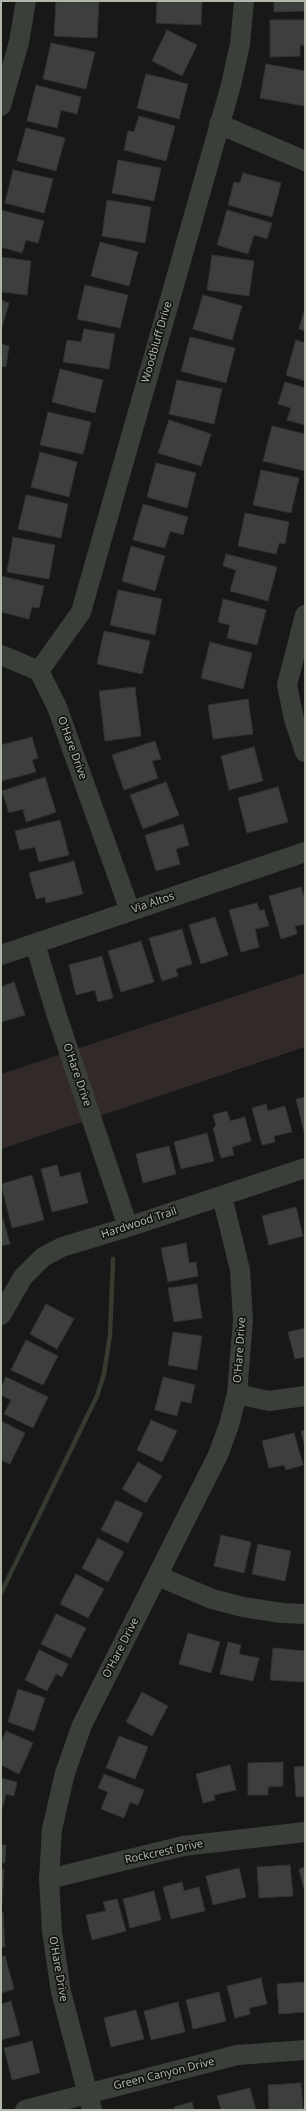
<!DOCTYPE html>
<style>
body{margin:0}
#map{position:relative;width:306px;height:2111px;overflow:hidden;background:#171817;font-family:"Noto Sans",sans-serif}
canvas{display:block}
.frame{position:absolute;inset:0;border:2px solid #aeb7aa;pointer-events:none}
</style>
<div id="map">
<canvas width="306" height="2111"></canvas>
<div class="frame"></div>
</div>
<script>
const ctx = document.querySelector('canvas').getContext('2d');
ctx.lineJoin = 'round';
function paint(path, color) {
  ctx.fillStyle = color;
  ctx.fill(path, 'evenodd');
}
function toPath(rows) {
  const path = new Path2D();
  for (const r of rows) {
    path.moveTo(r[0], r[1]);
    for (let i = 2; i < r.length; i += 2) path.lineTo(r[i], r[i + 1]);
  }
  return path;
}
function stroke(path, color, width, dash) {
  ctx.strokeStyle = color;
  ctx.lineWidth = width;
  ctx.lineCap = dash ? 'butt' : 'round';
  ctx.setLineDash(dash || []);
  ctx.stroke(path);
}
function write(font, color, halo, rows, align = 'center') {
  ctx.font = font + ' "Noto Sans",sans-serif';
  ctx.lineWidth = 3.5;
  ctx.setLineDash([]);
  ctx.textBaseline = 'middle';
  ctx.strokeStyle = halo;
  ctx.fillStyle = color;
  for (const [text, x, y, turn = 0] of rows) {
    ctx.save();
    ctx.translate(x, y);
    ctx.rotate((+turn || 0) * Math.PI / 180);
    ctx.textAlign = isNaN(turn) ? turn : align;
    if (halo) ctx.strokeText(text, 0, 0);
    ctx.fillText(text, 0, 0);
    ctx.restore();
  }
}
paint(toPath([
 [305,973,305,1047,1,1149,1,1074]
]), '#322a29');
stroke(toPath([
 [1,1593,97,1396,104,1374,110,1335,113,1259]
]), '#353b2e', 4.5);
const building = toPath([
 [56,1,99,2,97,38,54,36,56,1],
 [157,1,202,1,201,25,156,23,157,1],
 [274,1,305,1,305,11,274,12,274,1],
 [270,20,305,20,305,45,300,45,300,56,270,57,270,20],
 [167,30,197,45,182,76,152,61,167,30],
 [51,43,95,52,86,89,43,79,51,43],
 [266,64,305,71,304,106,260,98,266,64],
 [146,74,188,84,179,119,137,108,146,74],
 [36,85,81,97,77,114,61,110,57,128,27,121,36,85],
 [139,116,175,126,166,161,124,150,128,131,134,132,139,116],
 [26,128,65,138,56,171,17,161,26,128],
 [118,160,161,168,154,201,112,193,118,160],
 [13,170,53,179,44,213,5,203,13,170],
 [243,173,281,183,272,217,228,205,234,182,240,183,243,173],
 [107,200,151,207,145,243,102,236,107,200],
 [1,210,44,221,38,243,26,240,22,253,1,247,1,210],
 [227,210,272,223,267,239,254,235,248,254,217,245,227,210],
 [100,242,138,252,129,286,91,276,100,242],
 [212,255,254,261,249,296,207,290,212,255],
 [1,257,31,261,27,295,1,292,1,257],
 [85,285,128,295,120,328,77,319,85,285],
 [203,295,242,306,232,340,193,329,203,295],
 [1,300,9,303,1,330,1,300],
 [305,308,305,331,299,329,305,308],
 [84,329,115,334,109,369,63,362,67,340,81,342,84,329],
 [190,337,235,348,226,383,181,371,190,337],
 [296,340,305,343,305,381,286,375,296,340],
 [1,344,9,346,6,367,1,366,1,344],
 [60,369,103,380,95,413,52,402,60,369],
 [177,380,222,389,214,424,169,414,177,380],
 [285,382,305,388,305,425,287,420,291,408,278,404,285,382],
 [48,412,91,422,83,454,40,445,48,412],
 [169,420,211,434,201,466,158,453,169,420],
 [272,426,305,434,305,471,263,461,272,426],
 [40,452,77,462,69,497,31,487,40,452],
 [156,463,196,473,187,508,147,497,156,463],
 [261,470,299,478,291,513,253,505,261,470],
 [26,495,68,504,61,538,18,529,26,495],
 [143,504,188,517,183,535,170,531,165,548,133,540,143,504],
 [245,513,289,522,285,544,279,543,276,554,238,546,245,513],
 [13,537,55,545,49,579,7,572,13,537],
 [131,546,165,556,155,591,122,581,131,546],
 [226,554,277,567,268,601,230,591,236,570,223,566,226,554],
 [1,576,44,586,39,608,32,607,29,619,1,612,1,576],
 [118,590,162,599,155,635,110,625,118,590],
 [223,599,266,610,257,645,227,638,230,625,218,622,223,599],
 [104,631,150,641,142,674,97,664,104,631],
 [210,642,252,653,243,689,201,678,210,642],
 [135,687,141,736,105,741,99,691,135,687],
 [248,699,253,734,213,739,208,705,248,699],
 [32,737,38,758,32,760,36,772,1,781,1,745,32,737],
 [155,741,161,759,152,761,158,778,124,790,112,755,155,741],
 [254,747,263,781,229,790,221,756,254,747],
 [45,777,56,812,26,822,23,809,9,813,2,791,45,777],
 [166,782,179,815,143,829,130,795,166,782],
 [278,787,288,822,247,833,238,798,278,787],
 [60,820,69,855,39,862,35,847,20,850,15,831,60,820],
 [183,824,189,845,176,849,180,864,156,871,145,835,183,824],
 [74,861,83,894,46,903,45,897,36,899,29,873,74,861],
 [301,887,305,900,305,924,295,926,297,934,281,939,269,896,301,887],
 [257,903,260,911,264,909,269,926,255,929,259,947,241,952,229,910,257,903],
 [215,917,228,955,201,964,189,925,215,917],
 [182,929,192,964,176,969,178,976,162,981,149,938,182,929],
 [141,941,154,982,121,992,108,951,141,941],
 [102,956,113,998,98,1002,95,990,76,995,69,965,102,956],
 [14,982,25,1015,1,1022,1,987,14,982],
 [305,1097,305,1131,304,1132,296,1099,305,1097],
 [266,1104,268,1111,285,1106,292,1132,274,1136,275,1142,262,1145,252,1108,266,1104],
 [227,1111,230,1121,245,1117,251,1141,232,1147,234,1155,221,1158,213,1128,216,1126,213,1115,227,1111],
 [207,1133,214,1161,181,1169,174,1142,207,1133],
 [169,1146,176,1174,143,1183,136,1154,169,1146],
 [57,1165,60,1177,80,1172,88,1203,52,1212,41,1169,57,1165],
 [32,1175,44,1220,12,1228,1,1184,32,1175],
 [296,1207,303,1236,269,1245,262,1216,296,1207],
 [1,1212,10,1244,1,1246,1,1212],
 [186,1243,189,1263,196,1262,198,1276,168,1282,161,1248,186,1243],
 [197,1284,202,1318,174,1322,168,1288,197,1284],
 [46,1304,74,1319,57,1349,30,1334,46,1304],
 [305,1328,305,1357,295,1359,288,1332,305,1328],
 [173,1332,202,1336,197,1370,168,1365,173,1332],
 [26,1340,58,1356,43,1385,11,1370,26,1340],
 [6,1377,48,1397,33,1428,4,1414,11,1400,1,1395,1,1388,6,1377],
 [163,1377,195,1385,191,1403,181,1401,177,1416,155,1410,163,1377],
 [151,1420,177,1431,162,1462,137,1450,151,1420],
 [1,1421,25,1433,10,1464,1,1460,1,1421],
 [305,1430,305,1448,301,1431,305,1430],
 [294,1433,303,1465,286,1470,284,1465,269,1468,262,1441,294,1433],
 [138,1462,162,1476,146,1503,122,1489,138,1462],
 [116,1500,143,1513,128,1543,101,1530,116,1500],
 [221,1535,251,1542,244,1573,214,1566,221,1535],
 [98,1538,124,1552,108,1582,82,1568,98,1538],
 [258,1544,291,1551,285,1581,252,1574,258,1544],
 [76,1574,104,1589,88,1618,60,1604,76,1574],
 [56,1614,86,1628,71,1658,41,1644,56,1614],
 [188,1633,220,1642,211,1673,179,1664,188,1633],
 [228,1642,241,1645,239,1654,259,1658,253,1681,220,1674,228,1642],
 [273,1648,305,1651,305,1682,270,1680,273,1648],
 [39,1650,68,1664,62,1677,56,1674,47,1691,25,1680,39,1650],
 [18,1689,45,1698,34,1731,8,1722,18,1689],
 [142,1692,168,1706,152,1736,126,1722,142,1692],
 [6,1731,33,1743,19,1774,1,1765,1,1743,6,1731],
 [119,1736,148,1747,135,1779,106,1768,119,1736],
 [283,1762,283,1786,268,1787,268,1795,248,1795,248,1763,283,1762],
 [230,1765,236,1790,214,1795,215,1800,203,1803,196,1774,230,1765],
 [305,1766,305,1796,296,1797,294,1767,305,1766],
 [104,1774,144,1790,138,1805,130,1802,124,1818,101,1809,108,1792,98,1788,104,1774],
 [1,1778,17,1782,14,1796,6,1794,1,1813,1,1778],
 [1,1845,6,1845,5,1863,1,1863,1,1845],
 [290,1865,293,1896,259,1898,257,1867,290,1865],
 [305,1867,305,1893,299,1869,305,1867],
 [239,1868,246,1897,213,1905,206,1876,239,1868],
 [1,1869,4,1869,2,1904,1,1904,1,1869],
 [182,1882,184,1891,199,1887,205,1911,171,1919,163,1887,182,1882],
 [154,1891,161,1920,130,1928,123,1899,154,1891],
 [117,1899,126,1931,92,1940,86,1915,106,1911,103,1902,117,1899],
 [3,1912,5,1947,1,1947,1,1913,3,1912],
 [5,1956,14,1989,1,1993,1,1957,5,1956],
 [261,1978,267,2004,249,2008,250,2014,235,2018,227,1986,261,1978],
 [305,1982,305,2012,279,2014,277,1984,305,1982],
 [219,1992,226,2021,193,2029,186,2000,219,1992],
 [11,2001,20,2035,1,2040,1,2004,11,2001],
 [178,2002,185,2032,151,2040,144,2011,178,2002],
 [136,2010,144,2039,111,2047,104,2018,136,2010],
 [32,2041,40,2073,12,2080,4,2048,32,2041],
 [301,2083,303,2110,269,2110,268,2085,301,2083],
 [250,2088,256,2110,221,2110,217,2096,250,2088],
 [192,2102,194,2110,175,2110,174,2107,192,2102]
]);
paint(building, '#3c3f3c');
stroke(building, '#313431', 1);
stroke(toPath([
 [1,106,19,42,26,1],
 [219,124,305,161],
 [305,615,287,685,294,719,305,752],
 [1,655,39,671,57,707,130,911],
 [39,671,81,612,231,85,240,44,244,1],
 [35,944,57,1016,128,1227],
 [1,955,305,852],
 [1,1315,23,1277,43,1257,62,1247,128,1227,305,1168],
 [237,1394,269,1401,305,1396],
 [158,1576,212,1599,243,1607,282,1613,305,1614],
 [49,1879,183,1846,305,1832],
 [25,2110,237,2055,305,2050],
 [92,2110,61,1992,52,1931,49,1879,52,1829,65,1773,82,1725,218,1455,229,1425,237,1394,243,1320,240,1270,222,1196]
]), '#3b3f3a', 20);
write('11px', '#aeb7aa', '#121312', [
 ["Woodbluff Drive",157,342,-74],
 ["O'Hare Drive",72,748,70],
 ["Via Altos",153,903,-19],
 ["O'Hare Drive",77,1075,71],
 ["Hardwood Trail",139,1223,-18],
 ["O'Hare Drive",240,1350,-86],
 ["O'Hare Drive",121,1648,-63],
 ["Rockcrest Drive",164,1852,-12],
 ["O'Hare Drive",58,1969,80],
 ["Green Canyon Drive",164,2074,-14]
]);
</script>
